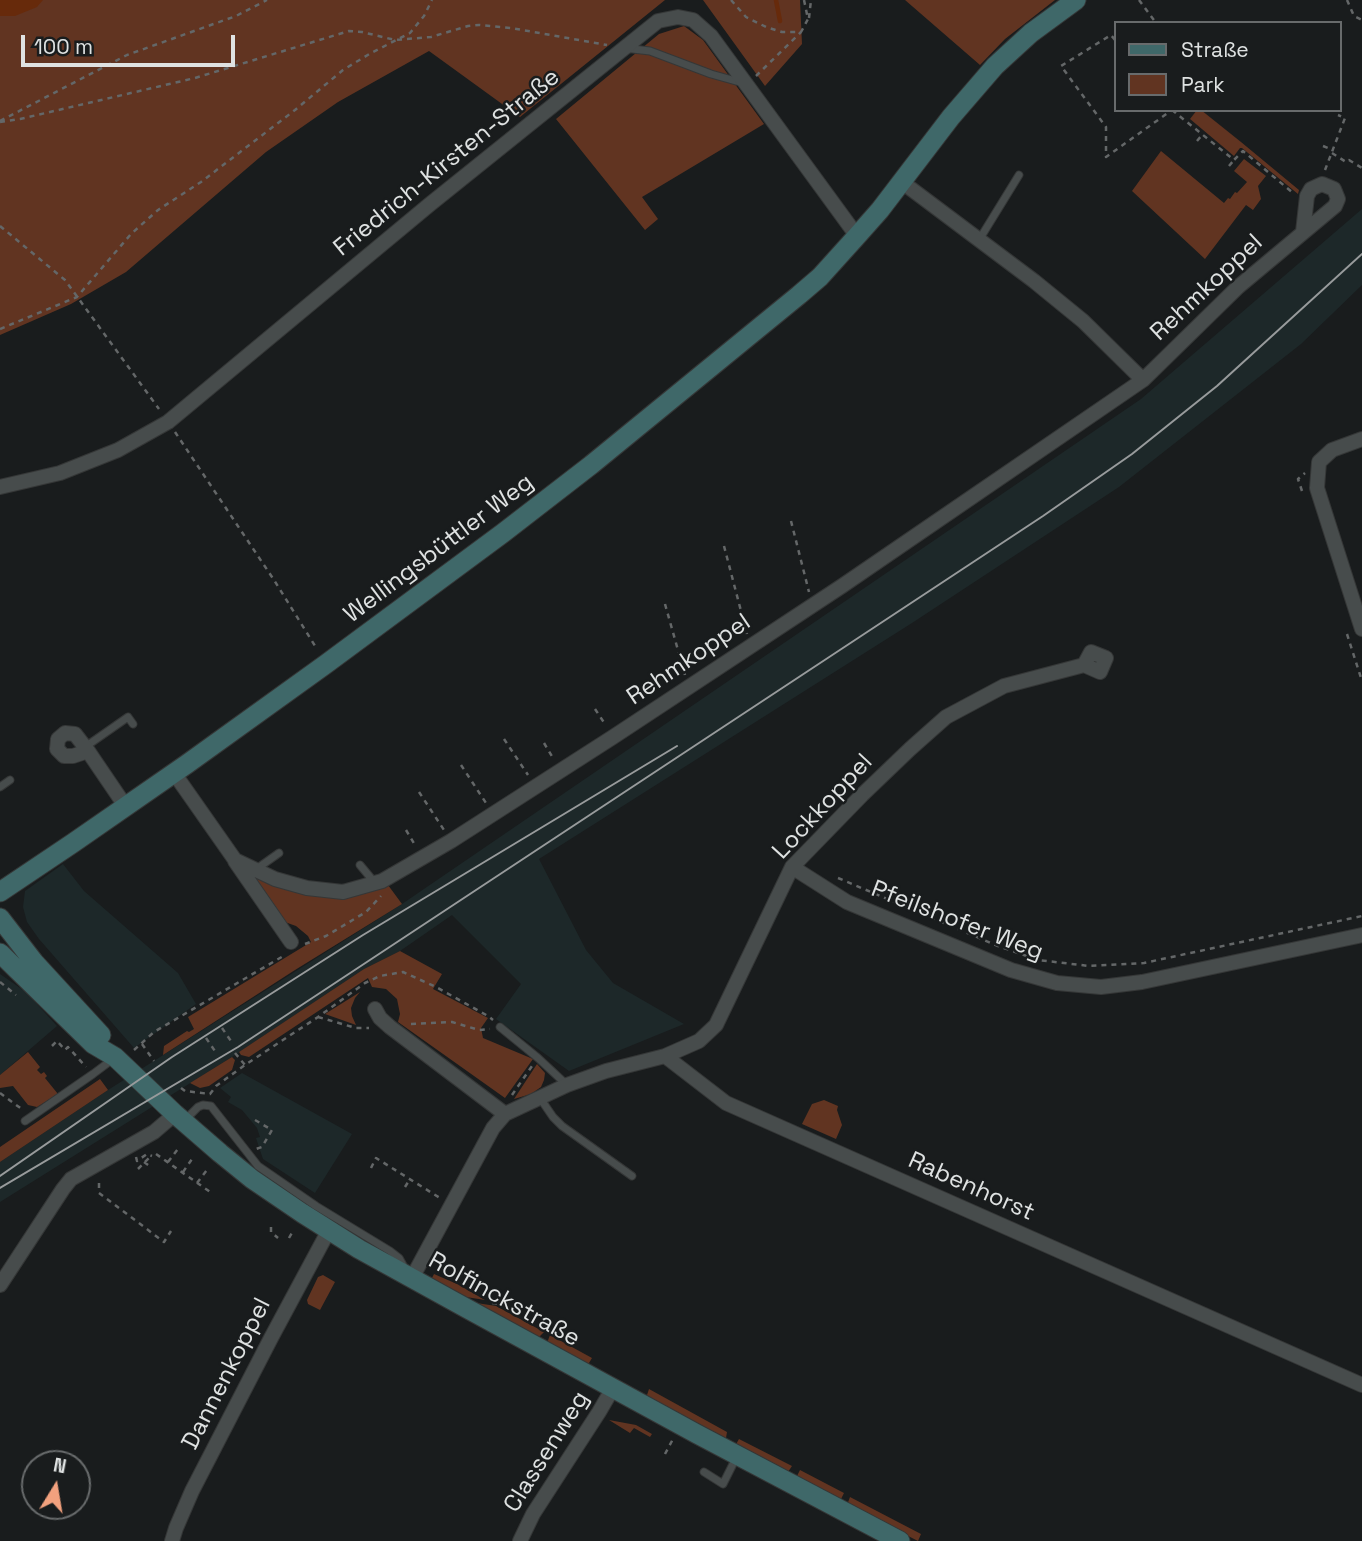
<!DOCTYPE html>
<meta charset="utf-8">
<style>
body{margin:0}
#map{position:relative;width:1362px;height:1541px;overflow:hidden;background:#191c1d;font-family:"Space Grotesk",sans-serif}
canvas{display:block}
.legend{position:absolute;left:1114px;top:21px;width:228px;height:91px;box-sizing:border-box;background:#191c1d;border:2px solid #686b6c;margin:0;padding:9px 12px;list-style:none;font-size:21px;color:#dfe2e2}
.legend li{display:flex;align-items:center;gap:14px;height:35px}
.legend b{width:35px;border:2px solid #686b6c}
.north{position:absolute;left:21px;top:1450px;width:70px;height:70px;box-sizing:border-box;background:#191c1d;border:2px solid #686b6c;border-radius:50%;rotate:11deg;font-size:19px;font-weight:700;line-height:28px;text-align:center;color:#dfe2e2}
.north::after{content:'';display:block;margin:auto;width:24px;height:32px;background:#f2a17e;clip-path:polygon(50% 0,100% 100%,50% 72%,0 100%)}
.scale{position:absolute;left:21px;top:35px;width:214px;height:32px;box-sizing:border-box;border:4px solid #dfe2e2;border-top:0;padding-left:9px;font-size:21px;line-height:24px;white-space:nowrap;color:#dfe2e2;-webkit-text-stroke:5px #191c1d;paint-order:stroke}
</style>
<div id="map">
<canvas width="1362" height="1541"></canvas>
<ul class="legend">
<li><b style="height:9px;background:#3f6869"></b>Straße</li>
<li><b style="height:19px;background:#613421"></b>Park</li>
</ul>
<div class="north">N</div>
<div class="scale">100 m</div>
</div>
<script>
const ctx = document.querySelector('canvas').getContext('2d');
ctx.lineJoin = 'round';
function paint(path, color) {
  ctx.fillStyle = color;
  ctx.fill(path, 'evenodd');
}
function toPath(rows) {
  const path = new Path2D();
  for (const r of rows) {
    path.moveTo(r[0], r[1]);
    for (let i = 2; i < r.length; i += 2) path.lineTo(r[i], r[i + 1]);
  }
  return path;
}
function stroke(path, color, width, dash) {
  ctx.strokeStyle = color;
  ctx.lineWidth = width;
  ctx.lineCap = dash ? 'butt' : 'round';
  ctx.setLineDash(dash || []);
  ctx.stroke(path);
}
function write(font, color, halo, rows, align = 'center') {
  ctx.font = font + ' "Space Grotesk",sans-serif';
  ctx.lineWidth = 5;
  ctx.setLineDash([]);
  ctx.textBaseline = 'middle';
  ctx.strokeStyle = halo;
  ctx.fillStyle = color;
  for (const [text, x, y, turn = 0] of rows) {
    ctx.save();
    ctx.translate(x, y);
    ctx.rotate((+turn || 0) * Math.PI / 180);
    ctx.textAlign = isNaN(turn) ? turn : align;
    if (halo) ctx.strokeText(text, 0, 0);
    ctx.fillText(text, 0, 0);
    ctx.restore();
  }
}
paint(toPath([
 [1362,209,1362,285,1301,344,1119,487,912,623,539,859,586,950,613,983,684,1024,569,1071,496,1019,521,984,452,915,400,951,364,969,232,1057,0,1202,0,1162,108,1090,402,904,1141,399],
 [63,864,84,891,178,973,196,1004,134,1048,39,939,27,922,23,907,25,891],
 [0,974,26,992,57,1026,0,1075],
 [242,1073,352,1134,315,1193,263,1159,256,1138,260,1137,257,1128,242,1110,228,1102,231,1097,220,1088]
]), '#1d2829');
paint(toPath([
 [0,0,665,0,520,117,429,51,338,102,266,152,126,272,71,304,0,335],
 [703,0,800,0,802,44,765,86],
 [905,0,1055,0,1005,39,980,65],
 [684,26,703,40,764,124,642,197,658,219,645,230,556,119,659,34],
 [1197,110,1201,110,1241,142,1299,190,1298,194,1242,148,1240,148,1234,156,1190,119],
 [1161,151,1224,203,1228,198,1230,199,1235,192,1237,193,1247,182,1234,171,1244,159,1266,176,1258,186,1261,199,1253,210,1246,205,1205,259,1132,191],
 [253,875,291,890,388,885,402,904,295,970,163,1055,164,1046,187,1031,189,1032,194,1029,188,1017,311,942,308,936,296,926,282,921],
 [400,951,442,974,433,989,488,1018,481,1028,483,1038,533,1059,505,1098,398,1022,400,1014,397,999,386,989,372,987,368,978,249,1057,241,1055,239,1052,364,969],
 [360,992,355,998,351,1008,352,1016,356,1025,325,1014],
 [28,1052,40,1067,37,1070,41,1074,44,1072,47,1076,45,1078,58,1094,37,1107,28,1105,13,1086,0,1088,0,1075],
 [232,1057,235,1060,232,1070,209,1086,200,1088,190,1083],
 [537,1064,545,1073,544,1080,541,1087,531,1094,514,1099],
 [100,1079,108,1090,0,1162,0,1147],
 [824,1100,838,1106,837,1110,842,1125,836,1139,802,1124,812,1104],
 [434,1274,457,1284,485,1300,466,1297,432,1278],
 [323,1275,335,1282,320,1310,308,1304,307,1300,318,1277],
 [470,1302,496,1306,544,1332,538,1338],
 [550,1335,592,1358,589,1363,586,1365,547,1343],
 [649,1389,727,1432,726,1438,723,1439,646,1398],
 [609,1420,636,1425,652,1434,650,1437,634,1428,630,1433],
 [739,1439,792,1466,788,1472,735,1446],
 [800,1470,844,1493,841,1499,796,1478],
 [850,1497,921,1534,918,1541,847,1505]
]), '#613421');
paint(toPath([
 [0,0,43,0,37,7,15,16,0,16]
]), '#672a0b');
stroke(toPath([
 [776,0,780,21]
]), '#672a0b', 4.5);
const lane = toPath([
 [624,48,650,51,711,74,743,83],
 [979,240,1019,175],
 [85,747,128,717,133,724],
 [0,787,10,780],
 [360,865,375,883],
 [255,870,279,853],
 [500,1027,538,1058,567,1085],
 [540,1098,553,1117,562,1126,632,1176],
 [25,1121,93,1074,113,1059],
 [184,1121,198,1107,203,1105,211,1106,258,1166,316,1206,390,1251,399,1258,404,1267],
 [704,1472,723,1484,737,1456]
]);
const street = toPath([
 [902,182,1034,281,1083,321,1143,380],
 [1362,439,1332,450,1319,462,1317,488,1362,629],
 [0,487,60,473,118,450,168,422,429,205,658,21,678,17,693,20,711,36,857,236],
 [88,751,73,756,64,756,57,749,58,739,65,733,75,734,85,747,88,751,92,757,126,807],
 [174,773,235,860,275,879,307,888,343,892,382,881,451,841,613,737,842,586,1143,380,1238,287,1335,206,1338,199,1334,189,1322,184,1311,189,1307,196,1303,232],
 [235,861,291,942],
 [792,867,847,902,1011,970,1057,983,1101,987,1142,982,1362,935],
 [375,1009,380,1018,390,1027,505,1114],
 [665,1056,699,1041,716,1025,792,867,862,795,910,749,946,717,1004,686,1084,665,1100,672,1106,658,1091,652,1084,665],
 [412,1278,493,1128,505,1114,567,1085,606,1071,665,1056,726,1103,1362,1385],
 [0,1285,63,1189,71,1179,154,1132,175,1114],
 [172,1541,176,1528,192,1491,271,1338,329,1230],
 [520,1541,533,1514,599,1412,613,1388]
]);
const secondary = toPath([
 [0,892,73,843,187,764,326,664,503,533,591,465,799,295,820,277,857,236,880,210,951,117,995,66,1031,33,1076,0],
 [0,918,34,962,101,1035],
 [0,953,93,1044,115,1057,175,1114,220,1153,252,1179,302,1213,359,1249,466,1308,697,1434,900,1541]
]);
stroke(lane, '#353737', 9);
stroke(street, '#353737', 16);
stroke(secondary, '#353737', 21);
stroke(toPath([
 [731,0,746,17,766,27,782,32,801,32,808,19,804,0],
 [1139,0,1156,23],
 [1347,0,1354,16,1362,20],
 [809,18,811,0],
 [1115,40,1111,35,1061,66,1106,127,1106,157,1172,110],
 [756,76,801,32],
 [1172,110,1234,160,1243,151,1293,193],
 [0,121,127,55,236,16,267,0],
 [0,122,20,119,195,78,349,31,362,32,395,40,431,37,468,26,479,25,511,28,607,45],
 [1197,141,1202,135],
 [1323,146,1333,150],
 [1332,153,1346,162,1349,160,1362,168],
 [1229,166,1234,160],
 [1325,170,1345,118,1338,115],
 [0,226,65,280,159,409],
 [0,329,77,297,131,234,158,210,201,182,295,110,343,70,371,53,410,33,424,16,432,0],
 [175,432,274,580,317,649],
 [1302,491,1298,479,1305,473],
 [791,521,809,592],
 [724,546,747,634],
 [665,604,685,675],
 [1347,634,1362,681],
 [595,709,605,724],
 [504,739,528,775],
 [544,743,553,758],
 [461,765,486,803],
 [419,792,444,830],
 [406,830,415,845],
 [838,878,998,946,1038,960,1089,966,1144,963,1362,916],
 [305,944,326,936,366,912,381,896],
 [0,982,16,995],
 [318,1017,356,1028,369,1028],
 [411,1024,452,1022,479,1030,490,1029],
 [222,1028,233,1044],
 [206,1038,217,1054],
 [142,1044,154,1061],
 [52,1046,57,1041,65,1050,68,1047,86,1067],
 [134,1050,154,1032,285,955],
 [235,1053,245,1065],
 [181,1088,185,1091,210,1094,216,1086,245,1065,318,1017,365,983,380,976,403,972,436,987,488,1016,493,1020],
 [0,1093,23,1110],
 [512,1095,532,1066],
 [255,1120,272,1130,262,1147,256,1149],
 [156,1154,213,1194],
 [136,1157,137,1161,147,1154,152,1156],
 [144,1162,151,1167],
 [168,1162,178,1149],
 [371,1168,376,1158,440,1198],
 [138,1169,150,1157],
 [183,1172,192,1159],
 [99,1183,99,1193,164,1242,171,1231],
 [197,1183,207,1170],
 [405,1187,410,1179],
 [271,1227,271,1232,278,1238],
 [289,1238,293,1231],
 [492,1303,503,1304],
 [665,1454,673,1439]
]), '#646768', 2.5, [5, 5]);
stroke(lane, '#474c4c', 7);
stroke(street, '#474c4c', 14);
stroke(secondary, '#3f6869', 19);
stroke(toPath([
 [0,1176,172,1057,363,935,677,746],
 [0,1188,238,1047,1043,516,1132,454,1217,386,1362,254]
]), '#989b9c', 2);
write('24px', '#dfe2e2', '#191c1d', [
 ["Friedrich-Kirsten-Straße",447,163,-39],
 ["Rehmkoppel",1207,288,-43],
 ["Wellingsbüttler Weg",439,549,-37],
 ["Rehmkoppel",689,660,-34],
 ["Lockkoppel",823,807,-47],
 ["Pfeilshofer Weg",957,921,21],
 ["Rabenhorst",971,1187,24],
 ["Rolfinckstraße",504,1300,29],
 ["Dannenkoppel",227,1374,-63],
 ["Classenweg",547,1452,-58]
]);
</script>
